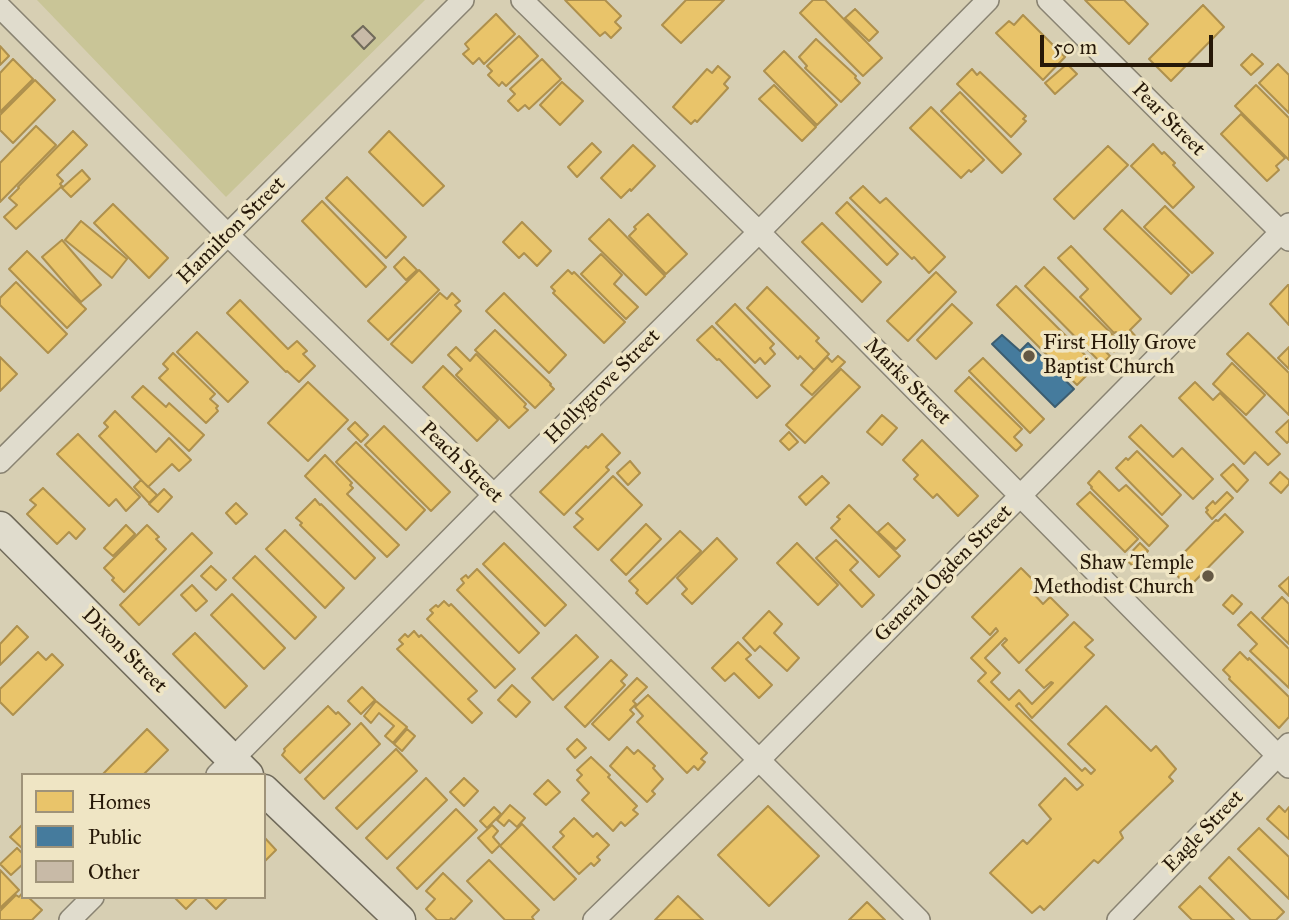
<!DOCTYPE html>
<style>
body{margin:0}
#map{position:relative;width:1289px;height:920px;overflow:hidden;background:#d7cfb3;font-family:"IM FELL Great Primer",serif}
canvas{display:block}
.legend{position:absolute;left:21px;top:773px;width:245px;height:126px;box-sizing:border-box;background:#efe5c4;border:2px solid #9f9379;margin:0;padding:9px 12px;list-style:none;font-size:21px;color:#261808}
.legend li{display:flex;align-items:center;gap:14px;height:35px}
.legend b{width:35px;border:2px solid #9f9379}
.scale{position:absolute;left:1040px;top:35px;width:173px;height:32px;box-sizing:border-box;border:4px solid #261808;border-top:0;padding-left:9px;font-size:21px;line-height:24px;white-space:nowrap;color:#261808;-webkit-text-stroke:5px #efe5c4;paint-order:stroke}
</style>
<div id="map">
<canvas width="1289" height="920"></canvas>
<ul class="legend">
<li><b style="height:19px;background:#e9c46a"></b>Homes</li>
<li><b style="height:19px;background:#457b9d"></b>Public</li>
<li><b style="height:19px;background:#c8baa7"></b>Other</li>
</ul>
<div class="scale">50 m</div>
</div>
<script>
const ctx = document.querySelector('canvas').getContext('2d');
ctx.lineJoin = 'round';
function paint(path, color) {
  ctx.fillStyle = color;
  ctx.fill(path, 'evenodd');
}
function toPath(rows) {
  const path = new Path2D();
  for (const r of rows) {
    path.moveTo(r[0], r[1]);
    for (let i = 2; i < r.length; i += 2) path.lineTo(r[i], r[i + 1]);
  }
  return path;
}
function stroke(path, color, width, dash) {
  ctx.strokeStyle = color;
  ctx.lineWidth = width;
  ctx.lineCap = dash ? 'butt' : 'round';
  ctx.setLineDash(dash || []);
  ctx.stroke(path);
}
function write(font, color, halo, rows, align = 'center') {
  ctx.font = font + ' "IM FELL Great Primer",serif';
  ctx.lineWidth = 7;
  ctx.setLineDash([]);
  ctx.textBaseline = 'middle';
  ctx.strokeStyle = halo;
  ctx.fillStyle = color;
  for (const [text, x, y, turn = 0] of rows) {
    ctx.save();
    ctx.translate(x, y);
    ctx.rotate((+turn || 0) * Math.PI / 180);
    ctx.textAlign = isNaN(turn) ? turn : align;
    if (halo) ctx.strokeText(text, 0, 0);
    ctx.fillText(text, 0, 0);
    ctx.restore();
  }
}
paint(toPath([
 [37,0,425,0,226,197]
]), '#c9c597');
const homes = toPath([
 [565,0,605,0,621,16,615,22,621,28,611,38,605,32,600,36,565,0],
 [686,0,724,0,681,43,662,25,686,0],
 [813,0,825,0,882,58,863,76,800,13,813,0],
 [1085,0,1124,0,1148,24,1129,44,1085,0],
 [1203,5,1224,27,1171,81,1149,59,1203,5],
 [855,9,878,32,869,41,845,18,855,9],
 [496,14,515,34,484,64,479,58,473,64,463,54,469,49,465,44,496,14],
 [1023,15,1065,57,1043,80,996,33,1009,21,1014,25,1023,15],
 [519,36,538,56,506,86,502,82,499,86,488,75,492,71,487,66,519,36],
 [816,39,856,76,855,78,860,83,841,102,805,68,807,66,799,57,816,39],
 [0,46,9,56,0,65,0,46],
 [784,51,837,105,817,125,764,71,784,51],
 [1252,54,1263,64,1251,75,1241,65,1252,54],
 [13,59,33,79,0,112,0,73,13,59],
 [542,59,561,79,529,109,525,105,518,111,508,101,515,94,510,89,542,59],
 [1067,64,1077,74,1055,94,1045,83,1067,64],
 [1278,64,1289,75,1289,113,1259,83,1278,64],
 [718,66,730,77,724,84,728,88,697,122,695,120,691,124,673,107,707,69,712,73,718,66],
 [972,69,977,75,980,72,1026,116,1023,119,1026,121,1011,137,957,84,972,69],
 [35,80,55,100,13,143,0,130,0,115,35,80],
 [562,82,583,101,560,125,540,105,562,82],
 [774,85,816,127,802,141,759,99,774,85],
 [1256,85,1289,118,1289,160,1235,106,1256,85],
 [960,92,1021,154,1002,173,941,111,960,92],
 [931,107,984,160,971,172,969,170,961,178,910,128,931,107],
 [1241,114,1285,158,1276,166,1279,170,1267,181,1221,134,1241,114],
 [36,126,56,145,0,202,0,163,36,126],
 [73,131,87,145,57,175,63,181,60,184,62,186,16,229,4,217,17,205,9,198,19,188,18,187,73,131],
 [389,131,444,186,423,206,369,152,389,131],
 [592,143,601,152,577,177,568,167,592,143],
 [1153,144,1162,154,1164,152,1175,163,1173,165,1194,187,1173,208,1131,166,1153,144],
 [633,145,655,166,631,191,630,189,621,198,601,178,633,145],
 [1108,146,1128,165,1074,219,1054,199,1108,146],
 [82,170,90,179,71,197,62,188,82,170],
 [347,177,406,237,386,258,326,198,347,177],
 [863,186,880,203,886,198,945,257,929,273,914,257,912,259,850,198,863,186],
 [322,201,386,267,366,287,302,221,322,201],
 [847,202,898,254,887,265,836,213,847,202],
 [113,204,168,258,149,278,94,223,113,204],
 [1165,206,1213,253,1192,273,1144,227,1165,206],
 [1122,210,1189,275,1171,294,1104,229,1122,210],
 [648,214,687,254,666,274,629,236,636,229,634,227,648,214],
 [609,219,665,276,646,295,589,239,609,219],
 [81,221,127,259,112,278,65,240,81,221],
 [522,222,551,251,537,266,524,253,519,258,503,242,522,222],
 [822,223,881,282,862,302,802,242,822,223],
 [62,240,101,285,81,302,42,257,62,240],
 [1071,246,1141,319,1130,330,1137,338,1129,346,1116,332,1114,333,1080,297,1088,289,1058,258,1071,246],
 [27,251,86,309,67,328,9,269,27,251],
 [601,254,622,275,614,284,638,307,626,319,581,274,601,254],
 [404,257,417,270,406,280,394,267,404,257],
 [1044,267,1122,344,1114,352,1110,348,1106,352,1110,356,1102,364,1025,286,1044,267],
 [419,270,439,290,388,340,368,321,419,270],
 [568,270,572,274,574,272,625,322,604,343,553,293,555,291,551,287,568,270],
 [936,272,956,292,908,341,887,321,936,272],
 [16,282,67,334,48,353,0,305,0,298,16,282],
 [1288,285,1289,285,1289,325,1270,304,1288,285],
 [1016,286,1096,366,1077,385,997,305,1016,286],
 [767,287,819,338,816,341,829,354,814,370,800,356,798,359,747,308,767,287],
 [440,293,447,299,452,293,460,301,455,305,461,311,412,363,391,344,440,293],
 [504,293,566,355,549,373,486,311,504,293],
 [240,300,288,349,297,341,307,351,303,354,315,366,299,382,287,371,286,372,227,313,240,300],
 [735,304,774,344,770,348,775,354,765,364,760,358,755,363,716,323,735,304],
 [952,304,972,323,936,359,917,340,952,304],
 [712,326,770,386,757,398,719,359,717,360,697,340,712,326],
 [495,330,551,384,550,385,554,389,535,408,475,350,495,330],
 [197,332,248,382,228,402,177,352,197,332],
 [1248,333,1289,373,1289,415,1227,354,1248,333],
 [456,347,470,361,476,354,526,404,524,407,528,410,509,428,456,375,462,369,448,355,456,347],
 [1289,347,1289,369,1278,358,1289,347],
 [173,353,215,394,210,399,218,406,216,408,218,411,206,423,159,378,168,369,163,364,173,353],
 [838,356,845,362,812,395,801,385,827,357,832,362,838,356],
 [0,357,17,374,0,391,0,357],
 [983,358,1044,419,1030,433,969,371,983,358],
 [1232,363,1265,395,1246,415,1213,384,1232,363],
 [443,366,498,420,477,441,423,387,443,366],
 [841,369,860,387,805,443,786,425,841,369],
 [969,377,1022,429,1014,437,1022,445,1016,451,955,391,969,377],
 [308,382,348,420,308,461,268,423,308,382],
 [1195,382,1213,400,1220,393,1280,454,1268,465,1255,452,1244,464,1179,398,1195,382],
 [143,386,166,407,169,403,204,435,189,451,132,397,143,386],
 [115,411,156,452,169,438,191,460,179,471,172,464,148,487,99,436,108,427,104,423,115,411],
 [882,415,897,428,882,445,867,432,882,415],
 [1289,420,1289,441,1287,443,1276,432,1289,420],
 [355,422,368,435,361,442,348,429,355,422],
 [1141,425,1173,457,1182,448,1213,479,1193,499,1129,437,1141,425],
 [384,426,450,492,431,511,365,445,384,426],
 [789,432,798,442,789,450,780,441,789,432],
 [78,434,140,497,126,511,116,499,109,506,57,454,78,434],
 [602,434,620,453,606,467,609,470,564,515,540,492,586,446,588,448,602,434],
 [922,440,978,496,958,516,937,494,933,498,914,479,918,475,903,460,922,440],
 [356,442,425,510,406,530,336,462,356,442],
 [1137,451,1181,495,1162,515,1116,468,1126,458,1128,460,1137,451],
 [325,455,352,483,350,485,353,488,347,494,399,545,387,557,305,476,325,455],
 [630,461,640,473,628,485,617,473,630,461],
 [1233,464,1248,480,1237,492,1221,475,1233,464],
 [1099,471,1119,491,1126,485,1168,526,1149,546,1091,488,1092,487,1088,483,1099,471],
 [1280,472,1289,480,1289,484,1281,493,1270,483,1280,472],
 [613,476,642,505,598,550,574,527,583,519,576,513,613,476],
 [822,476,829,483,806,505,799,497,822,476],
 [141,480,157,495,149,503,134,487,141,480],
 [43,488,85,529,76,539,69,532,57,544,27,514,36,505,30,500,43,488],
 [164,489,172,497,158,512,149,504,164,489],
 [1090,492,1138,539,1125,552,1077,504,1090,492],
 [1227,492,1233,498,1212,519,1206,512,1208,510,1206,508,1213,501,1215,504,1227,492],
 [315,499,320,505,321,504,375,558,355,579,300,525,302,523,296,518,315,499],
 [236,503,247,514,236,524,226,513,236,503],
 [849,505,900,556,879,577,831,528,840,519,837,517,849,505],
 [1225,514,1243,532,1189,587,1169,568,1216,520,1218,521,1225,514],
 [888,523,905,540,896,549,878,532,888,523],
 [646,524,661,539,626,575,611,560,646,524],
 [126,525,135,534,113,556,104,548,126,525],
 [147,525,159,537,156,539,166,549,124,592,112,580,114,578,104,568,147,525],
 [285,530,344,588,325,608,266,549,285,530],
 [680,531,701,551,647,604,636,593,638,590,629,581,680,531],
 [192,533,212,553,139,625,120,605,192,533],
 [717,538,737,559,692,604,682,594,687,589,677,578,717,538],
 [836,540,858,562,850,570,874,595,862,607,816,558,836,540],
 [504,543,566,605,545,626,483,564,504,543],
 [797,543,838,585,818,605,777,563,797,543],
 [1140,543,1148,551,1133,566,1125,559,1140,543],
 [255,556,316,617,295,639,233,578,255,556],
 [211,566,226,580,216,590,201,576,211,566],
 [1021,568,1039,586,1032,592,1043,604,1050,597,1068,615,1019,663,1002,645,1007,640,1005,638,985,658,1000,673,991,682,1009,700,1019,690,1032,704,1053,683,1051,682,1044,688,1026,670,1074,622,1093,640,1085,647,1094,655,1032,718,1019,703,1016,706,1082,771,1085,768,1091,774,1095,770,1068,744,1106,706,1151,751,1156,746,1176,769,1169,777,1173,781,1120,832,1123,838,1098,863,1094,860,1044,910,1040,906,1032,913,990,873,1023,840,1027,844,1051,819,1039,805,1065,778,1077,790,1083,785,978,681,986,673,971,658,998,631,996,628,990,635,972,617,1021,568],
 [477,569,539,633,519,653,457,590,464,583,461,579,466,575,468,578,477,569],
 [1289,577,1289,596,1279,586,1289,577],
 [192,585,207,601,196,611,181,595,192,585],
 [232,594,285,648,264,669,211,615,232,594],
 [1232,595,1242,604,1233,614,1223,605,1232,595],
 [1282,597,1289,604,1289,644,1262,618,1282,597],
 [444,601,449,606,451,604,515,669,495,688,427,619,433,613,430,610,436,605,438,607,444,601],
 [769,611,782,624,774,633,799,658,787,671,760,646,755,651,743,638,769,611],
 [1251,612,1289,649,1289,688,1250,651,1257,644,1238,625,1251,612],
 [17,626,28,637,0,665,0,644,17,626],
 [414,631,419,637,421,635,477,691,468,699,482,713,472,723,397,649,403,644,399,640,405,634,408,637,414,631],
 [195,633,247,686,225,708,173,654,195,633],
 [576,635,598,657,553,700,532,678,576,635],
 [738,642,751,655,746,659,772,685,759,698,734,673,725,681,712,668,738,642],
 [38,652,46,660,52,654,63,665,13,715,0,702,0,689,38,652],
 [1240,652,1248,660,1249,658,1289,697,1289,717,1279,728,1229,679,1230,677,1223,670,1240,652],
 [611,660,627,675,621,681,625,685,585,727,565,707,611,660],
 [637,678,647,687,633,701,636,704,630,710,634,714,609,740,592,724,637,678],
 [512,685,530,702,516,717,498,700,512,685],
 [362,687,375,700,361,714,348,701,362,687],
 [648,695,707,753,701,759,705,762,698,770,694,766,687,773,637,722,643,716,635,707,648,695],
 [376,701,407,727,393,743,385,736,394,726,379,713,371,723,364,716,376,701],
 [328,706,336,714,338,712,350,724,300,773,282,755,285,751,284,749,328,706],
 [361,723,380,744,324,799,305,779,361,723],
 [147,729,168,750,143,775,102,775,147,729],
 [407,729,415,736,402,751,394,744,407,729],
 [577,739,586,748,575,758,567,749,577,739],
 [627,747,634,754,638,750,655,766,653,768,663,779,652,791,655,794,647,802,610,766,627,747],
 [396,749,417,771,357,829,336,808,396,749],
 [591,757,610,775,608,777,637,806,633,810,638,814,625,826,621,822,613,831,582,800,589,793,577,780,582,775,577,770,591,757],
 [426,778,447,800,387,859,366,838,426,778],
 [464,778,478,791,464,806,450,792,464,778],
 [548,780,560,792,546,805,534,794,548,780],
 [510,805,525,818,517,827,509,820,504,826,497,820,510,805],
 [768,806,819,856,769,906,718,855,768,806],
 [1279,806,1285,812,1289,807,1289,839,1267,819,1279,806],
 [494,807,501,814,487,828,480,821,494,807],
 [456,809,477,830,417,889,397,868,456,809],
 [574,818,593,837,597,833,609,845,597,857,600,860,594,866,591,863,579,874,553,847,564,836,560,832,574,818],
 [23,824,23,849,10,837,23,824],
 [522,824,576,879,554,900,500,846,522,824],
 [492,825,498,831,493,837,500,845,492,853,478,838,492,825],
 [1259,828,1289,857,1289,899,1238,849,1259,828],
 [264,837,276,850,264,862,264,837],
 [17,848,23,854,23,864,11,875,0,864,17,848],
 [1229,857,1284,912,1276,920,1251,920,1209,878,1229,857],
 [489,860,539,910,532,917,534,920,505,920,467,881,489,860],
 [0,870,19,890,0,908,0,870],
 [443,873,472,901,454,920,451,918,450,920,437,920,426,909,435,899,426,891,443,873],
 [1200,886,1234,920,1192,920,1179,907,1200,886],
 [23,892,23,897,28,897,42,910,32,920,0,920,0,911,16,895,19,897,23,892],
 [678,896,703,920,655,920,678,896],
 [174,897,198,897,186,909,174,897],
 [204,897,228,897,216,909,204,897],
 [867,902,885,920,849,920,867,902]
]);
paint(homes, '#e9c46a');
stroke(homes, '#ae904d', 2);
const public = toPath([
 [1002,335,1020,351,1028,343,1074,389,1055,407,992,344,1002,335]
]);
paint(public, '#457b9d');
stroke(public, '#3c5d70', 2);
const building = toPath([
 [363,26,375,38,364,49,352,36,363,26]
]);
paint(building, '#c8baa7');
stroke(building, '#706a5a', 2);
const street = toPath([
 [522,0,759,232,1289,767],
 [1048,0,1289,240],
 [0,7,228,235,494,495,919,920],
 [0,462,463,0],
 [217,775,494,495,759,232,988,0],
 [70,920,93,897],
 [594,920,760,759,1289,224],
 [1118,920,1289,744]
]);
const secondary = toPath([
 [0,527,248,775],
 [264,790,400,920]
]);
stroke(street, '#898372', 24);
stroke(secondary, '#706a5a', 33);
stroke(street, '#e0dccd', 21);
stroke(secondary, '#e0dccd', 30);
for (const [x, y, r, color] of [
 [1029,356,7,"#645844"],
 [1208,576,7,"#645844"]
]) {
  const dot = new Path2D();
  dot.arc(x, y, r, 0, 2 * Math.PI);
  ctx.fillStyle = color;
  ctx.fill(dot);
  stroke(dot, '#efe5c4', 2.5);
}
write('21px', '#261808', '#efe5c4', [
 ["Pear Street",1168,120,45],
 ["Hamilton Street",232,231,-45],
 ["Marks Street",907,382,45],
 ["Hollygrove Street",603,387,-45],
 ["Peach Street",461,463,44],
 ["General Ogden Street",944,574,-45],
 ["Dixon Street",124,651,45],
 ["Eagle Street",1204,832,-46]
]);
write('21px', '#261808', '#efe5c4', [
 ["First Holly Grove",1043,344],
 ["Baptist Church",1043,368],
 ["Shaw Temple",1194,564,"right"],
 ["Methodist Church",1194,588,"right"]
], 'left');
</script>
